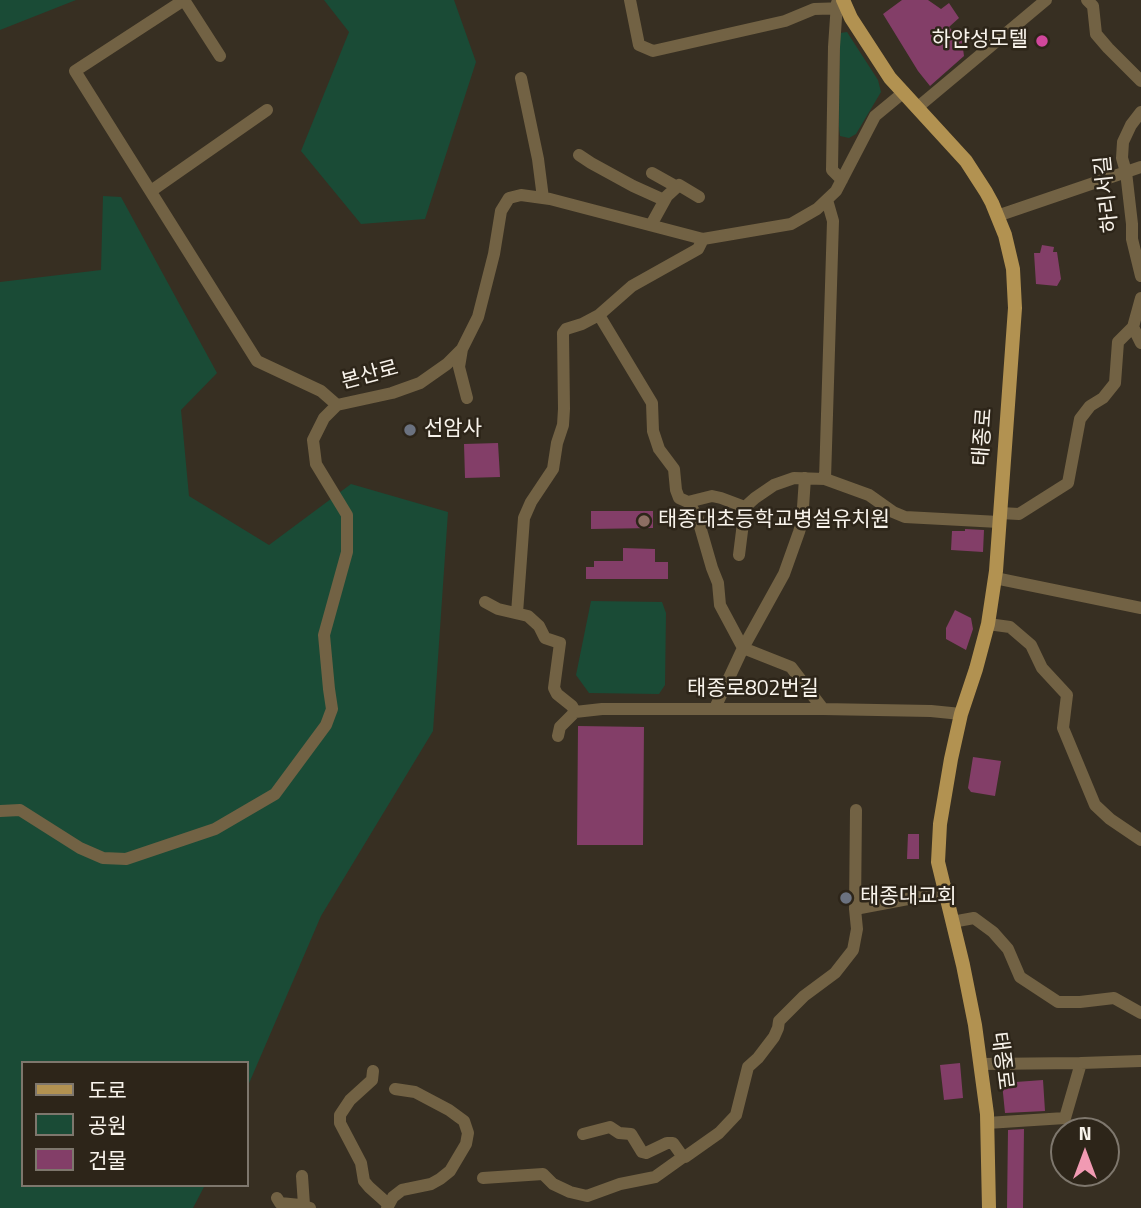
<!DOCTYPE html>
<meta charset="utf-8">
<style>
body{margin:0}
#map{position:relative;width:1141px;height:1208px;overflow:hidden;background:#372f22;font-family:"Titillium Web","Noto Sans KR",sans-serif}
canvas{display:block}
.legend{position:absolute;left:21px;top:1061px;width:228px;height:126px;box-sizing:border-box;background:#2d2519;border:2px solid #7e776d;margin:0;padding:9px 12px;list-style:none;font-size:21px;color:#f8f3eb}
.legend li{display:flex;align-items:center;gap:14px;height:35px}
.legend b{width:35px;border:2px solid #7e776d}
.north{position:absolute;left:1050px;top:1117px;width:70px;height:70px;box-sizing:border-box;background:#2d2519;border:2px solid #7e776d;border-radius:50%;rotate:0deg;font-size:19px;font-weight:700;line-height:28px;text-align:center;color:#f8f3eb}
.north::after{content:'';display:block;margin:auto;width:24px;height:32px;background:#f19ab3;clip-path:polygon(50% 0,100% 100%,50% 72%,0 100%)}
</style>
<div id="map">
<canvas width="1141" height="1208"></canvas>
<ul class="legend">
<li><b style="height:9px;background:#b29251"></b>도로</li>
<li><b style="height:19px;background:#1a4b36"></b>공원</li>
<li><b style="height:19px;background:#833e68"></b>건물</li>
</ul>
<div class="north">N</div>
</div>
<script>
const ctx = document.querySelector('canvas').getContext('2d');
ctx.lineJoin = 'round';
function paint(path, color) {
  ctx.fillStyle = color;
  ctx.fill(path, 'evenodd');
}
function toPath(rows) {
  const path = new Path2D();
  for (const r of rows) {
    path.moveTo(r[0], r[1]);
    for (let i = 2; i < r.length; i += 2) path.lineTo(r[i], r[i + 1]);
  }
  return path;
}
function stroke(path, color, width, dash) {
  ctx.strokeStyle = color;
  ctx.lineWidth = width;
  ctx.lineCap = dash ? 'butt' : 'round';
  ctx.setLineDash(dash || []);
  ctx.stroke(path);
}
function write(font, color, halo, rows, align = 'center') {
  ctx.font = font + ' "Titillium Web","Noto Sans KR",sans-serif';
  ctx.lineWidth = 5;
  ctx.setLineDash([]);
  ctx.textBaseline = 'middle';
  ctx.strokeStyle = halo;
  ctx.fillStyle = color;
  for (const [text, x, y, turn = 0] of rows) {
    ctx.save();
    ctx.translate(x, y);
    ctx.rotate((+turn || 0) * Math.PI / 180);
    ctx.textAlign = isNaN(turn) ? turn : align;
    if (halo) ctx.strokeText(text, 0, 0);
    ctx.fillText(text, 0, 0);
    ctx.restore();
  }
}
paint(toPath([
 [0,0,76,0,0,30],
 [324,0,454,0,476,62,425,219,361,224,301,151,349,32],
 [847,32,878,80,881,92,856,134,849,138,840,136,839,127,840,33],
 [103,196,121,197,217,373,181,410,189,496,269,545,351,484,448,512,433,731,321,916,247,1088,247,1063,23,1063,23,1185,205,1185,193,1208,0,1208,0,282,101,270],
 [591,601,662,602,666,613,665,685,659,694,589,693,576,675]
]), '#1a4b36');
paint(toPath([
 [902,0,928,0,941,9,949,3,959,18,949,27,962,41,964,56,930,86,918,71,883,14],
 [1042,245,1054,247,1053,252,1057,252,1061,279,1057,286,1036,284,1034,253,1040,253],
 [498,443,500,477,465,478,464,444],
 [591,511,653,511,653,528,591,529],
 [965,529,984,530,983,552,951,550,952,531,965,531],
 [623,548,655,549,655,562,668,562,668,579,586,579,586,567,594,567,594,561,623,561],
 [955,610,971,618,973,629,966,650,946,639,946,628],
 [578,726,644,727,643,845,577,845],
 [973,757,1001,761,995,796,971,792,968,788],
 [908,834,919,834,919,859,907,859],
 [960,1063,963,1098,944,1100,940,1065],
 [1043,1080,1045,1111,1005,1113,1002,1083],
 [1024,1129,1023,1208,1007,1208,1008,1130]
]), '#833e68');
stroke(toPath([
 [184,0,75,71,257,361,321,391,337,405],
 [184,0,220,56],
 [630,0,639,45,653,51,785,21,814,9,847,8],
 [1087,0,1093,6,1096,34,1108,48,1141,81],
 [837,3,834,47,832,170,842,180],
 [521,78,538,159,543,198],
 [918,107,1046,0],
 [1141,112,1131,125,1123,142,1122,158,1126,172,1132,224,1132,239,1141,276],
 [579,155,591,163,633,186,664,200],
 [652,173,677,187],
 [151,191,267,110],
 [997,216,1141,167],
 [651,225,667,196,679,185,699,197],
 [599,315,652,403,653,431,659,449,674,469,676,490,679,498,688,502,697,516,712,568,718,583,720,605,743,648,715,708],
 [1133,327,1141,343],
 [462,349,459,367,467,398],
 [805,478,802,522,799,532,784,574,743,648,791,667,823,709],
 [825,479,833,221,827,200],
 [688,502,712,496,721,498,745,507],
 [1000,513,1019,514,1068,483,1080,419,1090,406,1103,398,1115,383,1118,342,1133,327,1141,298],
 [739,555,745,507,755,498,774,485,794,478,825,479,869,495,893,512,905,517,999,522],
 [995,578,1141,608],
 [485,602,498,609,528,616,539,626,545,638,560,643,554,688,557,694,572,706,575,712],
 [517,613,524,518,531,502,553,469,557,443,563,425,564,409,563,333,566,329,582,324,599,315,632,286,698,249,703,239],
 [988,624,1010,627,1031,645,1042,668,1067,695,1063,728,1095,805,1110,819,1141,840],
 [558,736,560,727,575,712,602,709,823,709,931,711,961,714],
 [0,811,20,810,80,848,103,858,126,859,215,829,275,794,326,725,332,709,329,689,324,635,347,552,347,515,316,464,313,440,324,418,337,405,392,393,420,383,447,364,462,349,478,317,494,254,501,211,509,198,521,195,550,199,703,239,791,224,817,209,836,191,875,116,904,92],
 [855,909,945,892],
 [952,922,974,918,993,932,1008,949,1020,977,1058,1002,1080,1002,1114,998,1141,1013],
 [981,1064,1081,1063],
 [373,1071,372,1080,350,1100,340,1115,340,1123,361,1163,364,1181,369,1187,388,1204],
 [987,1123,1065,1118,1081,1063,1141,1061],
 [583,1134,610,1127,619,1133,631,1134,642,1152,646,1153,667,1143,673,1143,683,1157,685,1157,719,1133,736,1115,748,1067,758,1058,774,1037,778,1028,779,1021,804,996,835,973,853,950,857,929,855,909,856,810],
 [302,1176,304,1205],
 [483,1178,543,1174,553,1184,570,1192,587,1196,620,1184,655,1177,683,1157],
 [277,1198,280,1203,300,1205,310,1208],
 [387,1208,393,1197,402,1190,431,1184,440,1179,450,1171,466,1144,468,1133,464,1121,449,1110,415,1092,395,1089]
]), '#726244', 12);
stroke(toPath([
 [843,0,851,18,890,78,966,161,986,192,992,203,1005,235,1013,269,1015,308,996,571,988,624,976,669,961,714,951,759,940,824,938,862,963,965,975,1025,987,1114,989,1208]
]), '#b29251', 14);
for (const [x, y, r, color] of [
 [1042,41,7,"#d1479c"],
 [410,430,7,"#6b7280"],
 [644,521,7,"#8d6e63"],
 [846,898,7,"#6b7280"]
]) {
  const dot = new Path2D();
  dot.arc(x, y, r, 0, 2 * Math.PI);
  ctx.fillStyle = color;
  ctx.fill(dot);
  stroke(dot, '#2d2519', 2.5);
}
write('21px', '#f8f3eb', '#2d2519', [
 ["하얀성모텔",1028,41,"right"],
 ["선암사",424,430],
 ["태종대초등학교병설유치원",658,521],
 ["태종대교회",860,898]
], 'left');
write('21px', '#f8f3eb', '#2d2519', [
 ["하리서길",1108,194,-96],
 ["본산로",370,376,-15],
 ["태종로",984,437,-86],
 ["태종로802번길",753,690],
 ["태종로",1001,1061,83]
]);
</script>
